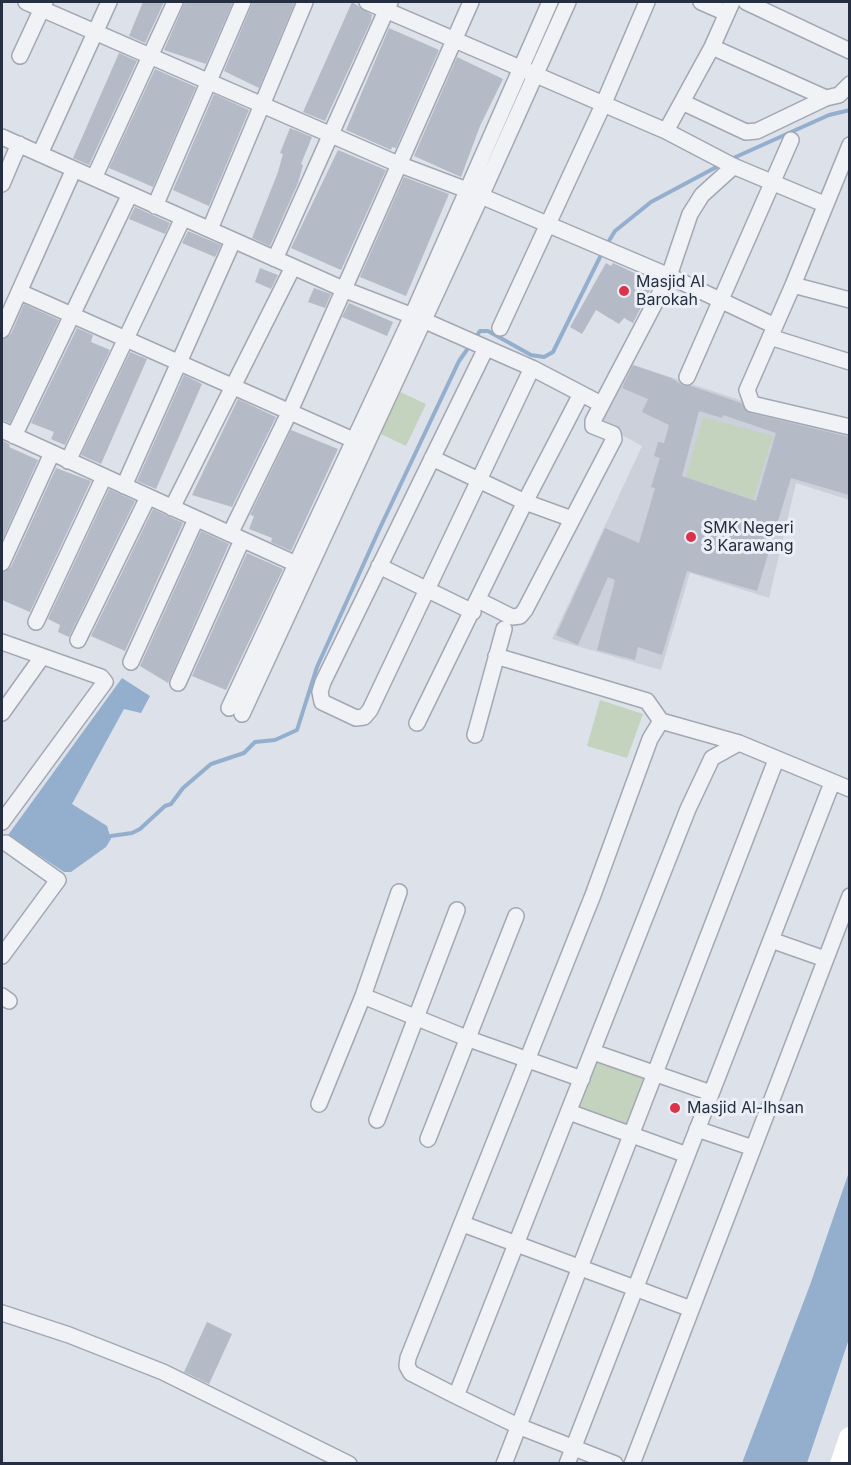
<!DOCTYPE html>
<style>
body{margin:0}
#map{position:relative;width:851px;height:1465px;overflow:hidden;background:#dde1e9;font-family:Inter,sans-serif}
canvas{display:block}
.frame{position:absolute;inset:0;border:3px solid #252f41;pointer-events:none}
</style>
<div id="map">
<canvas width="851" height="1465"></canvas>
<div class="frame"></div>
</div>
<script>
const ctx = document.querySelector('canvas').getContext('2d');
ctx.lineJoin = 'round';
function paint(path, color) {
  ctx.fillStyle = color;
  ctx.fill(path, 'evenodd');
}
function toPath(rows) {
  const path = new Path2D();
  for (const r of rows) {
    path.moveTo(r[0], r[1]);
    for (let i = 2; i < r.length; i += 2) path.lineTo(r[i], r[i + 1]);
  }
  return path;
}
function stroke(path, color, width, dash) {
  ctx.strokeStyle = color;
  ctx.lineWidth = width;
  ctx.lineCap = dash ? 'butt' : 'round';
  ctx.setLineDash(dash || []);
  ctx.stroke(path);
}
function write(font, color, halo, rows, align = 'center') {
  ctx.font = font + ' Inter,sans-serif';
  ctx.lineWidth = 6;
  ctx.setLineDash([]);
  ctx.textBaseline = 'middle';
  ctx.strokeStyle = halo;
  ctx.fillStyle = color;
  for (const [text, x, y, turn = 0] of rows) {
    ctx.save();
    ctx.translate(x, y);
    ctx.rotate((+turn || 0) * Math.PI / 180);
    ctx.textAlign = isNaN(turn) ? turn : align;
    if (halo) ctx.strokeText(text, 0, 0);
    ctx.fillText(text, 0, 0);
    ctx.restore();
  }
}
paint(toPath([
 [631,364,752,404,849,431,849,500,796,483,769,598,690,573,661,670,552,639,642,446,600,423]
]), '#cbd0db');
paint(toPath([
 [398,391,426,404,406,446,379,433],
 [703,417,773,436,753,499,686,477],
 [600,700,643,714,627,758,587,746],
 [593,1052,655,1074,631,1135,569,1112]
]), '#c3d3bd');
paint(toPath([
 [122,678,150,696,141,713,124,709,72,804,107,826,111,839,106,847,71,872,64,872,8,835],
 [849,1172,849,1339,807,1463,742,1463,810,1285]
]), '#94afcd');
stroke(toPath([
 [729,160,829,115,850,110],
 [607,244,615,231,651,202,722,164],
 [475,338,480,331,488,331,531,355,544,357,553,352,603,251],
 [111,836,132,833,140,829,165,806,171,804,183,788,211,764,244,753,255,742,275,740,297,730,317,667,379,530,459,361,471,344]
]), '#94afcd', 4);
paint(toPath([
 [143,2,164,2,145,43,129,36],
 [185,2,233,2,206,64,164,50],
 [253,2,295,2,259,88,224,71],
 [352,2,372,15,371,21,325,121,303,112],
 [389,28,439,50,396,148,392,147,391,150,346,130],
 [119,53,137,61,89,165,73,158],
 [457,57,503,79,480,126,461,177,414,156],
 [155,69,196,87,153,187,109,168],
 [214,94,249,110,209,206,173,190],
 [290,128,312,137,301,164,303,165,298,183,270,246,252,238,278,172,283,154,280,153],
 [338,150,386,170,341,270,291,248],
 [404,177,449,194,406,296,360,277],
 [135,207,170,223,165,234,129,219],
 [188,231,221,245,215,257,182,243],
 [606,263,611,266,613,263,654,282,633,323,624,318,619,324,596,310,582,334,570,327],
 [260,268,278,275,271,289,255,282],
 [314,288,331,294,325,308,308,302],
 [349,303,393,322,387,336,342,317],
 [24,304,59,320,10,423,2,420,2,340,11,334],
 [77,328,93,335,91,342,110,350,65,445,51,439,54,432,31,423],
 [130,352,147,359,101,464,81,455],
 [633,365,671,378,684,386,691,386,741,403,750,413,849,437,849,495,791,478,757,591,687,571,662,655,638,647,635,660,597,650,615,580,608,577,578,645,556,635,605,528,639,543,655,488,651,487,660,458,654,456,658,442,664,443,669,425,642,412,648,399,622,388],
 [699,411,722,418,723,415,776,433,756,501,682,476],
 [184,375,202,384,156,489,137,481],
 [238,399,276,417,232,507,192,495],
 [291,430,338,449,291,551,271,542,272,538,249,529,254,516,250,515],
 [2,440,10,445,9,447,38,460,2,541],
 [56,468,91,481,30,612,2,600,2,573,11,567],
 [109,489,135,501,69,637,58,632,60,625,48,619],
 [153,509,183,523,125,651,91,636],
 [201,531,229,544,168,683,140,666],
 [247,553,283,569,226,690,192,676],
 [207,1322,232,1334,209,1384,184,1372]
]), '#b4bac6');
const street = toPath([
 [26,2,398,164,467,190,669,276,775,326],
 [367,2,666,131,733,166,824,204],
 [701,2,726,13],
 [746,2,850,51],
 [712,47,826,98],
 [20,56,45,2],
 [682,102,746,132,757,131,826,98,839,95,850,84],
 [666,131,712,47,732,2],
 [2,137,343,289,423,320,532,368,601,404],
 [850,145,793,285,747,390,752,404,850,427],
 [40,154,109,2],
 [94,178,175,2],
 [2,184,19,144],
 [155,206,243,2],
 [210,229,305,2],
 [275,259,390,2],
 [793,285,850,300],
 [20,292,360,443],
 [500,328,603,105,647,2],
 [2,330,74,169],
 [770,337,850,362],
 [486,348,323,682,320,692,322,702,356,718,364,717,370,710,532,368],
 [687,377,791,140],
 [2,430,305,568],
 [14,436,130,194],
 [432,458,525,502,572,519],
 [68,461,183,218],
 [124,486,233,241],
 [172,508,293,267],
 [230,534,290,411,471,2],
 [2,563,52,453],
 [379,566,473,612],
 [478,600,512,617,520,616,525,610,614,439,613,434,593,426,593,421,669,276,690,214,702,195,734,166],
 [36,622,104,477],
 [78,640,148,497],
 [2,642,101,677,105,682,2,822],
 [496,656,647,701,661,721],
 [131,662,196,519],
 [178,683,242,540],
 [229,708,412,316,550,2],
 [2,713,42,657],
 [242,714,481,196,568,2],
 [417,723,525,502,581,394],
 [475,735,504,629],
 [771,940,825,959],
 [2,956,58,880,6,843],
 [2,996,9,1001],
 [363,996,469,1039,582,1079],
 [593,1052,711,1093],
 [319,1104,363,996,399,892],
 [569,1112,687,1155],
 [377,1120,457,910],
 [697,1129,753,1148],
 [428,1139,516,916],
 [463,1224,691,1309],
 [2,1313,69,1335,163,1372,349,1464],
 [456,1396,688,809,712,758,739,743],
 [504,1464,776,760],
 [567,1464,832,783],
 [615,1464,518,1426,456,1396,411,1373,407,1366,408,1358,593,895,650,739,661,721,739,743,850,789],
 [632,1464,850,896]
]);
stroke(street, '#a2a8b3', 18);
stroke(street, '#f0f2f6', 15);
stroke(toPath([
 [841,1464,850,1438]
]), '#fff', 22);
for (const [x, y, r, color] of [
 [624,291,6,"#dc334b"],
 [691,537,6,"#dc334b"],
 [675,1108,6,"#dc334b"]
]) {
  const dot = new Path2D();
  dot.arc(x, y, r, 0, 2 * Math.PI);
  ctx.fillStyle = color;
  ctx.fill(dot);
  stroke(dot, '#ecf0f6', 2);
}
write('16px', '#252f41', '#ecf0f6', [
 ["Masjid Al",636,282],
 ["Barokah",636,300],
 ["SMK Negeri",703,528],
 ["3 Karawang",703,546],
 ["Masjid Al-Ihsan",687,1108]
], 'left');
</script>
